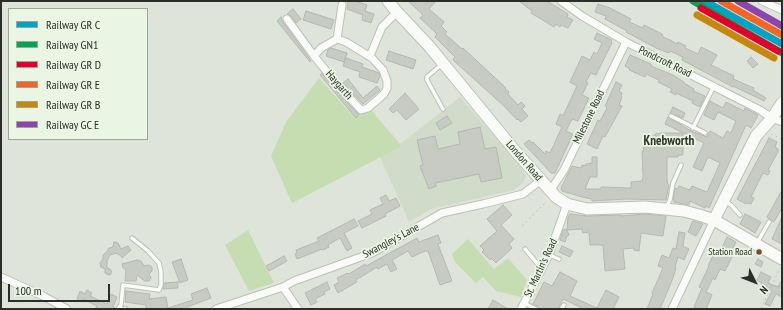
<!DOCTYPE html>
<style>
body{margin:0}
#map{position:relative;width:783px;height:310px;overflow:hidden;background:#dfe4da;font-family:"PT Sans Narrow",sans-serif}
canvas{display:block}
.frame{position:absolute;inset:0;border:2px solid #2b2e28;pointer-events:none}
.legend{position:absolute;left:8px;top:8px;width:140px;height:132px;box-sizing:border-box;background:#ebf5e4;border:1px solid #9ea599;margin:0;padding:5px 7px;list-style:none;font-size:12px;color:#2b2e28}
.legend li{display:flex;align-items:center;gap:8px;height:20px}
.legend b{width:20px;border:1px solid #9ea599}
.north{position:absolute;left:735px;top:262px;width:40px;height:40px;-webkit-text-stroke:3px #ebf5e4;paint-order:stroke;rotate:132deg;font-size:11px;font-weight:700;line-height:16px;text-align:center;color:#2b2e28}
.north::after{content:'';display:block;margin:auto;width:14px;height:18px;background:#2b2e28;clip-path:polygon(50% 0,100% 100%,50% 72%,0 100%)}
.scale{position:absolute;left:8px;top:284px;width:102px;height:18px;box-sizing:border-box;border:2px solid #2b2e28;border-top:0;padding-left:5px;font-size:12px;line-height:14px;white-space:nowrap;color:#2b2e28;-webkit-text-stroke:3px #ebf5e4;paint-order:stroke}
</style>
<div id="map">
<canvas width="783" height="310"></canvas>
<div class="frame"></div>
<ul class="legend">
<li><b style="height:5px;background:#02a3c6"></b>Railway GR C</li>
<li><b style="height:5px;background:#00a651"></b>Railway GN1</li>
<li><b style="height:5px;background:#e4002b"></b>Railway GR D</li>
<li><b style="height:5px;background:#f26522"></b>Railway GR E</li>
<li><b style="height:5px;background:#c4880a"></b>Railway GR B</li>
<li><b style="height:5px;background:#8e44ad"></b>Railway GC E</li>
</ul>
<div class="north">N</div>
<div class="scale">100 m</div>
</div>
<script>
const ctx = document.querySelector('canvas').getContext('2d');
ctx.lineJoin = 'round';
function paint(path, color) {
  ctx.fillStyle = color;
  ctx.fill(path, 'evenodd');
}
function toPath(rows) {
  const path = new Path2D();
  for (const r of rows) {
    path.moveTo(r[0], r[1]);
    for (let i = 2; i < r.length; i += 2) path.lineTo(r[i], r[i + 1]);
  }
  return path;
}
function stroke(path, color, width, dash) {
  ctx.strokeStyle = color;
  ctx.lineWidth = width;
  ctx.lineCap = dash ? 'butt' : 'round';
  ctx.setLineDash(dash || []);
  ctx.stroke(path);
}
function write(font, color, halo, rows, align = 'center') {
  ctx.font = font + ' "PT Sans Narrow",sans-serif';
  ctx.lineWidth = 3.5;
  ctx.setLineDash([]);
  ctx.textBaseline = 'middle';
  ctx.strokeStyle = halo;
  ctx.fillStyle = color;
  for (const [text, x, y, turn = 0] of rows) {
    ctx.save();
    ctx.translate(x, y);
    ctx.rotate((+turn || 0) * Math.PI / 180);
    ctx.textAlign = isNaN(turn) ? turn : align;
    if (halo) ctx.strokeText(text, 0, 0);
    ctx.fillText(text, 0, 0);
    ctx.restore();
  }
}
paint(toPath([
 [460,97,489,130,523,171,526,176,523,183,514,190,431,209,409,222,380,157,292,203,271,156,352,114,355,118,370,109,400,144]
]), '#d1dbc9');
paint(toPath([
 [319,78,355,118,370,109,400,144,400,147,292,203,271,156,286,122],
 [248,230,274,283,249,291,225,245],
 [468,239,494,269,508,258,527,280,521,297,496,291,483,277,476,283,455,262,452,254]
]), '#c6ddb1');
const building = toPath([
 [348,1,355,1,367,5,365,11,374,14,371,23,362,20,363,15,347,9,348,1],
 [408,1,436,1,429,9,444,22,441,26,447,32,445,34,462,49,463,48,506,88,505,89,509,92,508,94,518,105,521,102,525,106,522,109,528,116,521,122,518,119,517,120,504,106,453,60,455,57,435,37,437,34,420,18,423,15,408,1],
 [519,1,547,1,568,14,567,17,573,20,568,28,561,25,560,27,556,24,554,27,531,13,532,11,519,1],
 [598,4,610,8,631,19,629,22,643,28,644,25,662,34,663,37,670,40,677,44,678,42,686,46,685,48,698,54,701,47,717,55,711,65,734,76,733,79,754,88,753,90,766,98,764,101,733,86,733,87,682,60,683,57,670,51,669,53,658,49,626,32,627,31,605,19,606,16,595,12,598,4],
 [293,9,301,19,296,23,291,16,287,14,293,9],
 [306,11,334,20,331,29,303,20,306,11],
 [281,17,283,22,311,61,310,62,277,21,281,17],
 [597,33,612,40,611,42,612,43,596,75,591,73,586,82,588,83,582,95,589,98,578,121,572,119,566,131,573,134,555,173,551,173,524,144,529,140,532,143,533,142,545,154,546,151,550,153,562,127,556,124,560,114,563,116,577,86,570,82,582,56,590,60,594,52,597,54,602,43,594,39,597,33],
 [331,48,347,53,344,62,326,56,328,50,331,48],
 [389,51,416,60,413,69,386,60,389,51],
 [630,55,651,64,651,66,673,75,684,82,684,83,694,89,693,91,705,96,700,107,692,103,693,101,676,93,676,95,670,92,672,89,658,82,659,80,646,74,645,77,629,70,630,69,625,66,630,55],
 [751,57,758,64,753,68,747,61,751,57],
 [346,58,363,64,362,67,379,73,380,76,377,83,359,77,360,72,343,66,346,58],
 [322,73,333,87,359,115,356,118,320,75,322,73],
 [348,79,363,98,377,86,380,90,363,104,343,83,348,79],
 [616,82,622,85,619,91,622,93,621,96,622,97,619,105,622,106,605,137,603,136,597,149,587,144,598,120,600,121,607,108,605,106,616,82],
 [405,93,419,109,406,120,397,110,393,113,389,109,405,93],
 [710,101,723,108,726,102,744,111,745,108,758,115,751,128,746,125,709,208,706,206,705,208,690,201,689,205,674,202,675,200,673,200,675,188,677,189,679,186,690,190,692,186,707,192,720,163,708,157,702,171,693,167,704,143,665,124,668,117,691,131,707,137,710,131,723,138,727,131,731,133,736,121,718,112,714,120,704,115,710,101],
 [673,107,685,113,683,118,670,113,673,107],
 [447,116,452,123,440,130,436,123,447,116],
 [480,127,485,149,496,147,502,178,481,182,479,174,435,183,436,186,429,189,420,166,423,165,417,140,435,136,438,149,460,144,458,132,480,127],
 [661,133,683,133,683,155,678,155,678,157,667,157,667,180,668,185,669,185,666,200,627,199,592,201,592,199,582,197,562,191,561,188,572,166,581,168,582,165,585,166,586,164,592,163,592,157,597,157,597,177,590,177,585,189,601,189,601,187,631,188,631,182,642,181,643,177,642,151,644,151,643,147,649,146,649,141,651,140,651,136,655,136,655,134,661,133],
 [769,138,777,142,775,147,778,149,778,152,768,170,770,171,768,175,763,173,751,197,754,198,751,204,747,203,746,204,737,199,769,138],
 [782,190,782,208,774,222,767,217,782,190],
 [386,195,389,201,396,198,400,206,385,214,386,216,362,228,358,221,372,214,370,210,383,204,380,198,386,195],
 [503,205,512,215,501,225,514,239,509,244,512,248,496,263,491,258,490,260,482,252,484,250,480,246,497,231,487,219,503,205],
 [570,214,587,216,621,215,621,216,645,214,666,216,663,236,641,233,639,251,634,250,634,248,623,249,625,269,605,271,603,245,590,245,589,232,583,233,582,229,567,230,569,235,567,236,565,242,560,240,563,230,567,229,568,217,570,214],
 [745,214,761,222,755,233,740,224,745,214],
 [782,217,782,244,772,239,782,217],
 [354,219,358,226,344,233,352,248,347,251,340,238,328,245,329,247,323,250,322,249,297,259,295,254,297,253,296,250,319,241,317,238,354,219],
 [693,221,703,224,696,236,688,232,693,221],
 [679,232,685,233,683,246,689,249,684,260,678,257,675,267,676,268,673,278,660,309,647,309,653,294,652,293,663,268,658,266,662,255,669,258,673,248,676,249,679,232],
 [438,235,441,243,438,244,452,281,440,285,428,251,425,251,412,257,408,251,392,260,397,269,391,272,387,264,378,269,377,267,356,280,357,282,350,286,338,293,334,285,339,282,337,278,348,273,349,274,365,264,366,266,417,238,419,242,438,235],
 [727,237,736,242,732,250,735,251,725,271,720,269,715,280,713,278,706,292,712,295,706,309,699,309,694,307,702,288,699,287,709,266,708,266,715,251,719,254,727,237],
 [114,242,118,243,121,249,128,246,131,250,122,258,121,256,116,253,110,255,107,261,107,268,110,269,112,272,110,275,108,275,105,273,105,269,101,267,100,263,103,259,103,255,107,252,109,248,113,247,114,242],
 [562,246,573,251,570,257,559,252,562,246],
 [284,256,287,261,269,271,266,266,284,256],
 [181,259,188,280,180,283,172,262,181,259],
 [758,259,763,262,761,267,755,264,758,259],
 [137,260,141,261,144,266,149,265,152,267,152,271,149,274,151,278,149,281,145,281,137,275,136,281,125,281,126,270,123,268,122,264,137,260],
 [560,272,577,281,570,296,597,308,606,290,619,297,613,309,584,309,563,299,558,309,539,309,538,306,533,304,544,282,552,286,560,272],
 [761,272,771,277,768,283,778,287,782,280,782,297,776,294,770,306,765,304,772,291,761,285,762,283,757,280,761,272],
 [178,282,178,288,163,289,164,283,178,282],
 [327,282,330,289,324,292,325,294,315,299,317,302,311,305,305,293,327,282],
 [207,288,211,298,187,307,188,309,168,309,168,308,193,300,191,294,207,288],
 [87,290,92,293,90,296,107,304,111,294,117,297,113,307,115,308,115,309,95,309,97,306,83,299,82,302,77,299,80,291,85,294,87,290],
 [126,291,150,294,149,299,166,297,168,309,146,309,146,305,125,302,126,291],
 [493,300,508,309,488,309,493,300]
]);
paint(building, '#c7cbc4');
stroke(building, '#b4b8b1', 1);
const lane = toPath([
 [442,64,427,77,427,80,443,109],
 [671,116,705,133],
 [693,128,714,86],
 [725,201,731,205,740,215],
 [666,207,670,200,673,183,681,165],
 [757,243,769,222],
 [525,249,542,269],
 [549,255,559,259],
 [524,303,536,309],
 [118,309,121,305,123,285,159,290,161,285,161,272,159,263,148,251,132,238],
 [119,309,126,309],
 [561,309,564,305]
]);
const street = toPath([
 [561,1,582,16,626,42,760,110,772,118,782,122],
 [762,1,782,10],
 [287,19,314,56,337,84,361,110,368,108,384,94,387,88,387,81,383,70,372,58,346,42,337,39,321,48,314,56],
 [337,39,342,5],
 [370,56,382,27,397,12],
 [550,191,564,170,626,42],
 [1,277,43,296,67,309],
 [283,287,298,309],
 [216,309,283,287,294,281,372,253,442,213,483,204,523,194,541,180],
 [521,309,549,255,567,204],
 [672,309,714,220]
]);
const secondary = toPath([
 [388,1,397,12,429,46,516,152,556,197,567,204,587,209,645,207,665,209,684,211,699,215,714,220,782,259],
 [714,220,756,136,772,118,782,103]
]);
stroke(lane, '#bcc0b8', 5.5);
stroke(street, '#bcc0b8', 9);
stroke(secondary, '#bcc0b8', 13);
stroke(toPath([
 [771,134,782,139],
 [522,226,547,201],
 [761,309,780,268]
]), '#c1c3bf', 1, [2, 3]);
stroke(lane, '#fafbf9', 3.5);
stroke(street, '#fafbf9', 7);
stroke(secondary, '#fafbf9', 11);
stroke(toPath([
 [705,1,782,44]
]), '#02a3c6', 7);
stroke(toPath([
 [693,1,782,53]
]), '#00a651', 7);
stroke(toPath([
 [701,8,778,51]
]), '#e4002b', 7);
stroke(toPath([
 [721,1,782,35]
]), '#f26522', 7);
stroke(toPath([
 [697,15,774,58]
]), '#c4880a', 7);
stroke(toPath([
 [738,1,782,26]
]), '#8e44ad', 7);
for (const [x, y, r, color] of [
 [759,252,3.5,"#7a4b2a"]
]) {
  const dot = new Path2D();
  dot.arc(x, y, r, 0, 2 * Math.PI);
  ctx.fillStyle = color;
  ctx.fill(dot);
  stroke(dot, '#ebf5e4', 1.5);
}
write('10px', '#2b2e28', '#ebf5e4', [
 ["Station Road",752,252]
], 'right');
write('11px', '#2b2e28', '#ebf5e4', [
 ["Pondcroft Road",665,62,26],
 ["Haygarth",339,85,49],
 ["Milestone Road",589,117,-64],
 ["London Road",524,161,49],
 ["Swangley's Lane",391,241,-28],
 ["St. Martin's Road",541,268,-65]
]);
write('bold 13px', '#2f3629', '#ebf5e4', [
 ["Knebworth",669,141]
]);
</script>
